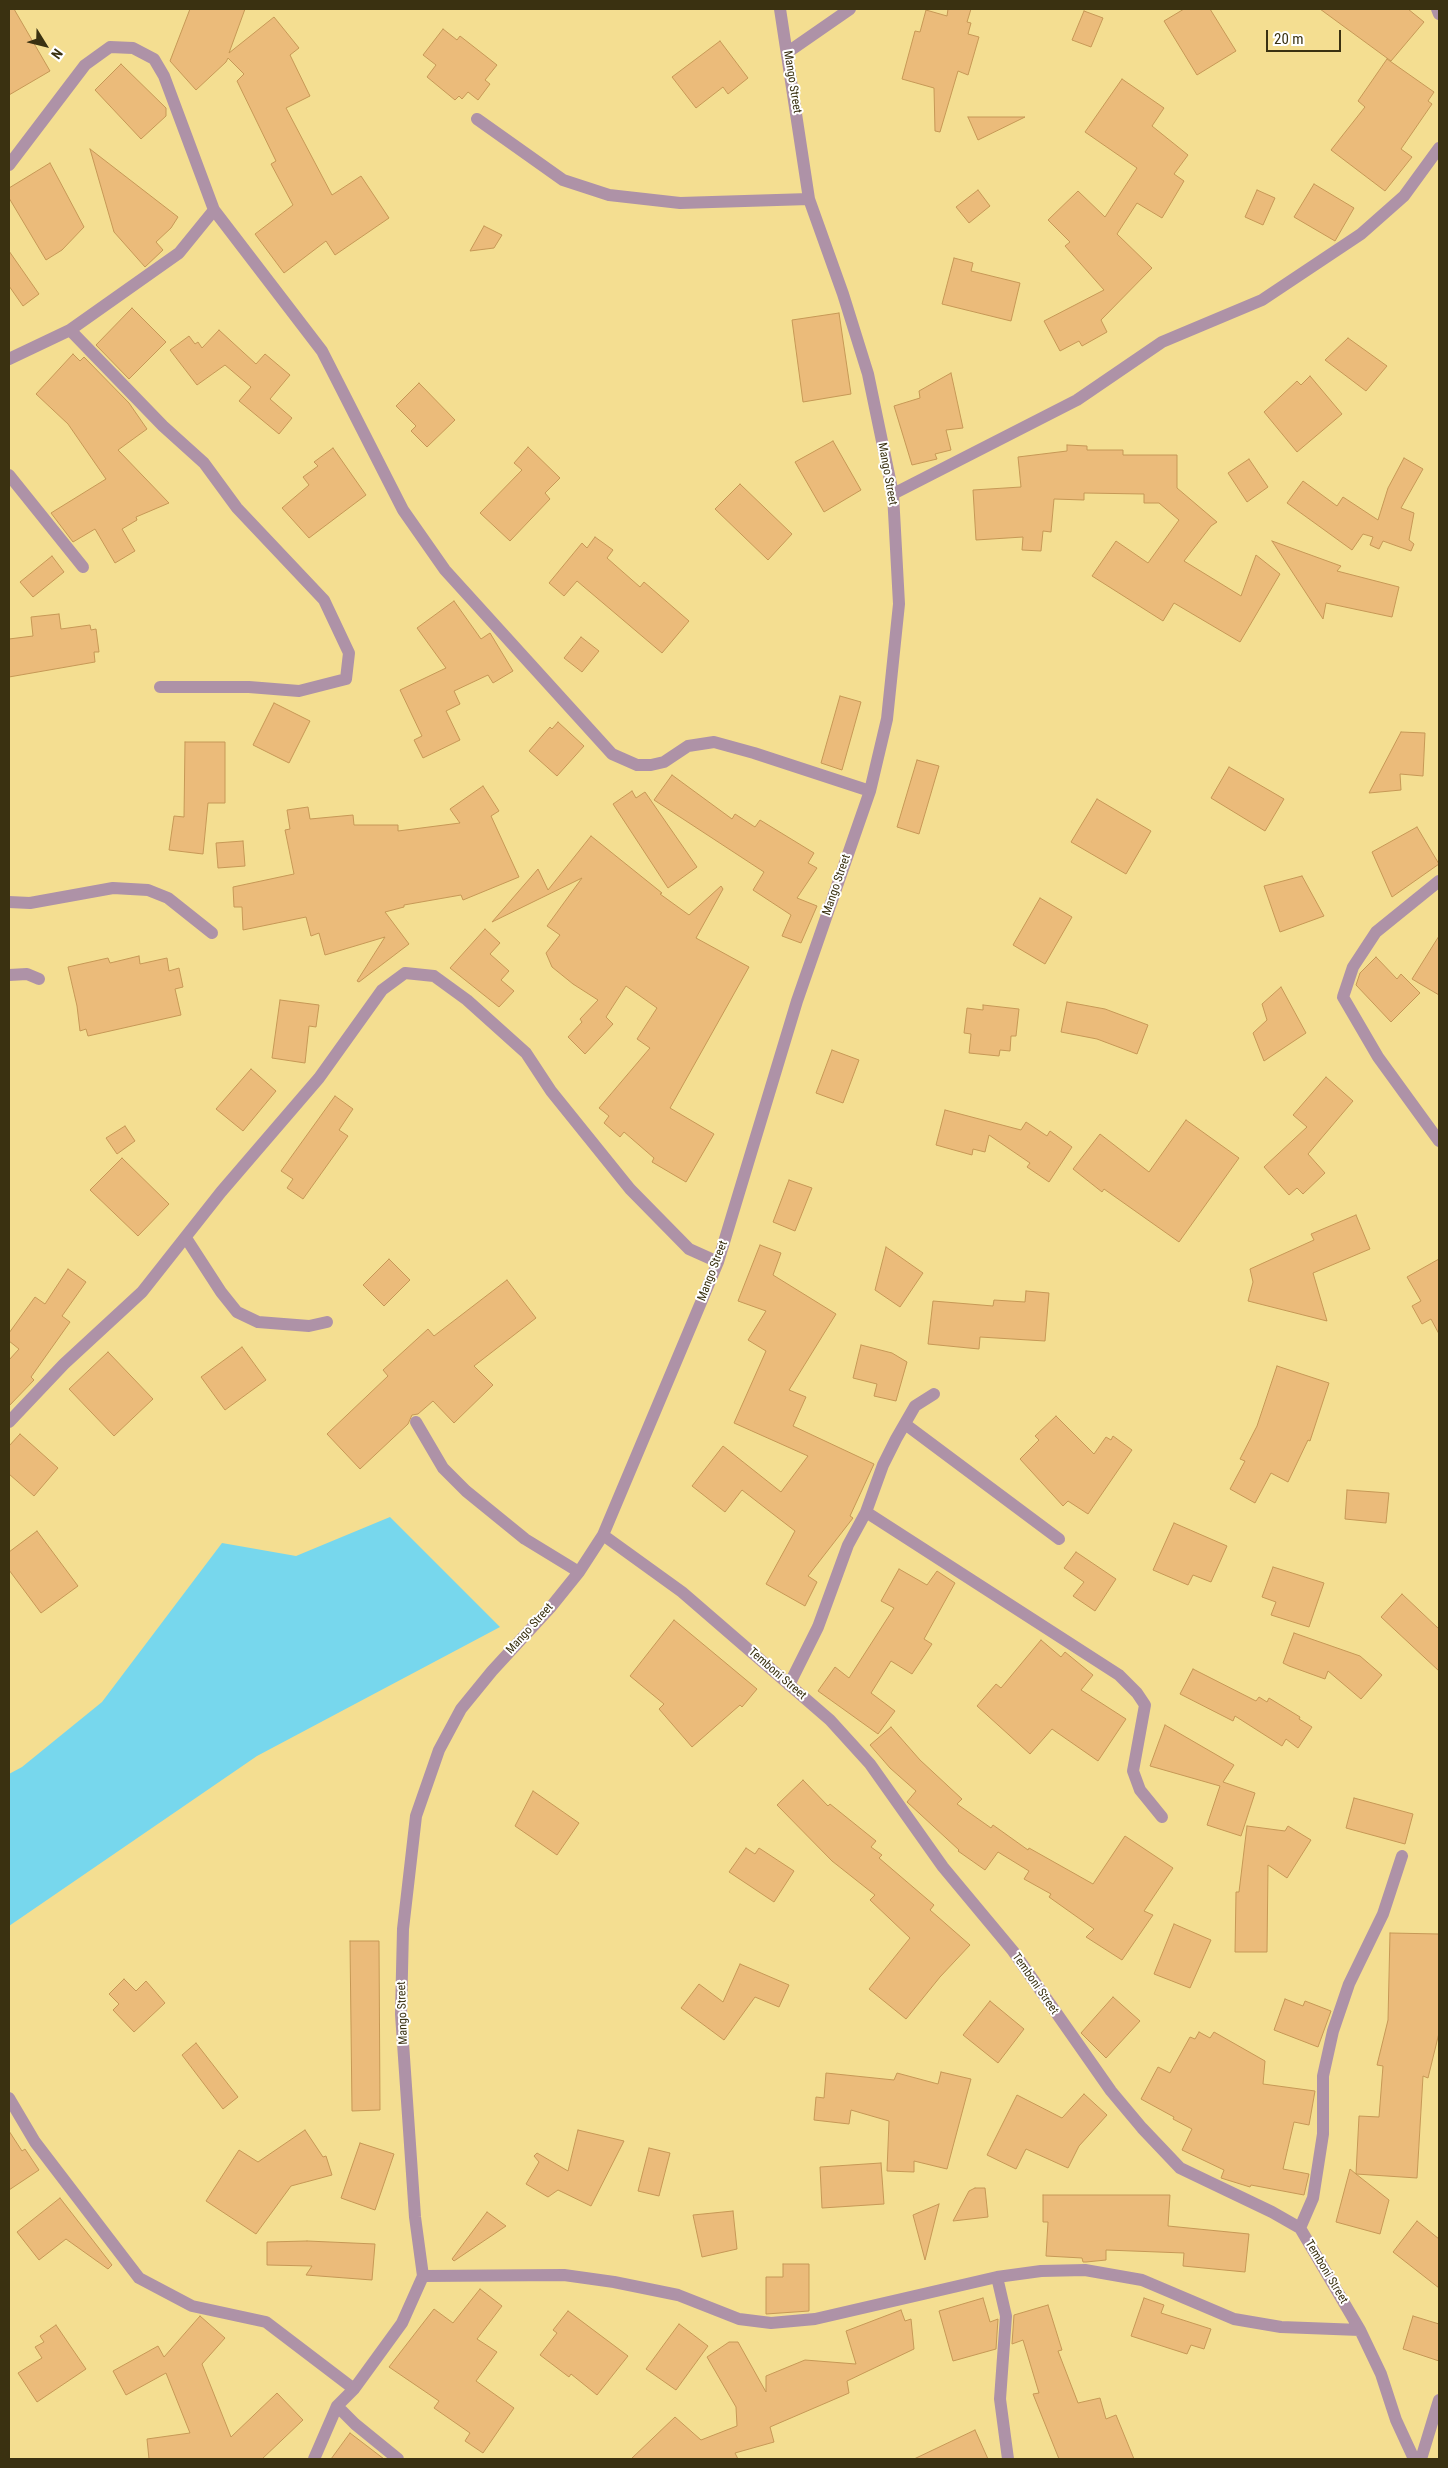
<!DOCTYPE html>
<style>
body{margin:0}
#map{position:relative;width:1448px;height:2468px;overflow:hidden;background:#f4de91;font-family:"Roboto Condensed",sans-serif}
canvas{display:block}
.frame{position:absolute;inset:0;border:10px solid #3a3111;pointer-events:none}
.north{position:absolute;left:20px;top:20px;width:50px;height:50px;-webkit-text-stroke:4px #fff;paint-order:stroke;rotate:126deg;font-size:14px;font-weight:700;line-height:20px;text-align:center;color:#3a3111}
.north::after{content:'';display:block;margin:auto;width:18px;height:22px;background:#3a3111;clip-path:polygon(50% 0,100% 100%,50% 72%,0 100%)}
.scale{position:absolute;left:1266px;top:30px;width:75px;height:22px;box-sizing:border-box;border:2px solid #3a3111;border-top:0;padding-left:6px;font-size:15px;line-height:18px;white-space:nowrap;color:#3a3111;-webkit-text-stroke:4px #fff;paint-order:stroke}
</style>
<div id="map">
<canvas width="1448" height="2468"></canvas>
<div class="frame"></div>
<div class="north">N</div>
<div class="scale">20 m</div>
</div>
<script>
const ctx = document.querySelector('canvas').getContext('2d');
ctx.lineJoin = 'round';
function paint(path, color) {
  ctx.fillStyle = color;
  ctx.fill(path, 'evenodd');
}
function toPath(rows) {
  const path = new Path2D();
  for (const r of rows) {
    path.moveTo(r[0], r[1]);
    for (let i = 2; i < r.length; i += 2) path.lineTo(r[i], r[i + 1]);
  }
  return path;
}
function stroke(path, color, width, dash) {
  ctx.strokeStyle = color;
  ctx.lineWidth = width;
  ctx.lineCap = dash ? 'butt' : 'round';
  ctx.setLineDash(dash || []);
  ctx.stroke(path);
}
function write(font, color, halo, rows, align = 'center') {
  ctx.font = font + ' "Roboto Condensed",sans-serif';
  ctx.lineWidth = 4;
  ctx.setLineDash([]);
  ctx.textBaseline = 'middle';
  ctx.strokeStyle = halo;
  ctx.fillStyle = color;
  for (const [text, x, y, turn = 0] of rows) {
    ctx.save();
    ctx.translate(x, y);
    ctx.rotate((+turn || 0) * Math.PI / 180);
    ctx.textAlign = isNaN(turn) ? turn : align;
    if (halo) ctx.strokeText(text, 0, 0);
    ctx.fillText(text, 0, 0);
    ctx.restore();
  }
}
paint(toPath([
 [390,1517,500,1627,257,1756,9,1926,9,1774,22,1767,102,1702,222,1543,296,1556]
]), '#77d7ed');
const building = toPath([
 [9,9,14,9,50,71,9,95,9,9],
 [190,9,245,9,229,53,274,17,299,48,290,55,310,96,286,108,332,195,361,176,389,218,335,255,326,241,284,273,255,234,293,205,271,164,276,161,237,81,244,74,228,58,226,62,196,90,170,61,190,9],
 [948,9,971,9,967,22,971,23,968,34,979,37,968,75,958,71,940,132,935,131,934,88,902,79,915,31,920,32,926,10,947,16,948,9],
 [1184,9,1210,9,1236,51,1197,75,1164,21,1184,9],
 [1320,9,1408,9,1424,22,1391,61,1320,9],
 [1084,11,1103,18,1091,47,1072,40,1084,11],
 [443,29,457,40,460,36,497,65,485,80,490,84,478,100,468,92,462,99,459,96,455,100,427,77,436,65,423,55,443,29],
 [720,41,748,78,728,94,723,87,696,108,672,77,720,41],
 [1387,59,1434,92,1428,101,1432,104,1401,149,1412,157,1385,191,1331,150,1365,107,1358,101,1387,59],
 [121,64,166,108,166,116,141,139,95,90,121,64],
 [1122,79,1164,108,1152,126,1188,155,1174,174,1184,181,1162,218,1137,203,1117,234,1152,268,1101,320,1107,332,1082,346,1079,341,1060,351,1044,321,1104,290,1065,246,1070,242,1048,220,1078,191,1105,217,1137,168,1085,132,1122,79],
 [968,117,1025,117,978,140,968,117],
 [90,149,178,217,171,228,156,242,163,250,145,267,114,232,90,149],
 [50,163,84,227,62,250,46,260,9,198,9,188,50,163],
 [1314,184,1354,208,1335,241,1294,217,1314,184],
 [978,190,990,206,969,223,956,207,978,190],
 [1257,190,1275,198,1263,225,1245,217,1257,190],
 [484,226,502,235,494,248,470,251,484,226],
 [9,251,39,294,23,306,9,286,9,251],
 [954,258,973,263,971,271,1020,283,1011,321,942,304,954,258],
 [132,308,166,342,129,379,96,345,132,308],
 [839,313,851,394,803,402,792,320,839,313],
 [219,330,256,364,265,354,290,375,270,399,292,418,279,434,239,401,251,387,225,365,197,385,170,350,189,336,195,344,198,342,202,348,219,330],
 [1348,338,1387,366,1366,391,1325,360,1348,338],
 [73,354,80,361,84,357,129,403,147,429,118,450,169,503,136,517,137,520,122,529,135,551,115,563,95,529,73,542,51,513,106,479,68,424,36,394,73,354],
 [951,373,963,428,946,430,951,450,935,454,937,459,912,465,894,406,920,398,919,391,951,373],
 [1310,376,1342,414,1297,452,1264,412,1297,381,1301,385,1310,376],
 [419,383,455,420,427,447,411,431,416,426,396,406,419,383],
 [833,441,861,490,824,512,795,462,833,441],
 [1067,445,1087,446,1087,450,1123,450,1123,455,1177,455,1177,488,1217,522,1211,526,1184,561,1241,596,1256,555,1280,574,1240,642,1174,603,1163,621,1092,576,1116,541,1148,563,1179,520,1159,503,1144,503,1144,494,1084,493,1084,500,1054,499,1051,532,1043,531,1041,551,1022,550,1023,537,976,540,973,490,1021,487,1018,457,1067,451,1067,445],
 [528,447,560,478,545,493,550,499,510,541,480,513,522,470,514,463,528,447],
 [333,448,366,495,309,538,282,508,309,485,303,477,318,466,314,462,333,448],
 [1404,458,1423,469,1401,508,1414,513,1409,540,1414,544,1411,551,1383,541,1379,549,1370,545,1373,537,1363,534,1352,550,1287,503,1303,481,1337,506,1343,497,1378,520,1388,488,1404,458],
 [1249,459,1268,487,1247,502,1228,473,1249,459],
 [740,484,792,534,768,560,715,509,740,484],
 [595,537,613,550,607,558,640,587,644,582,689,621,662,653,577,581,564,596,549,583,582,543,587,548,595,537],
 [1272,541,1341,566,1337,571,1399,587,1392,617,1326,603,1323,619,1272,541],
 [52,556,64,572,33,597,20,582,52,556],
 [454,601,481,639,490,633,513,671,493,683,488,675,454,691,460,704,446,711,460,740,423,758,414,740,422,736,400,690,446,668,417,628,454,601],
 [59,614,61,629,90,625,91,630,96,629,99,652,94,652,95,662,9,677,9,639,33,636,31,617,59,614],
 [581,637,599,651,582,672,564,658,581,637],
 [840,696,861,702,842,770,821,763,840,696],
 [274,703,310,721,289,763,253,745,274,703],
 [558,722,584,746,557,776,529,751,550,727,552,729,558,722],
 [1401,732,1425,733,1423,776,1400,774,1401,790,1369,793,1401,732],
 [185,742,225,742,225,803,208,803,203,854,169,850,174,816,184,817,185,742],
 [917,760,939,766,919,834,897,827,917,760],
 [1229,767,1284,799,1265,831,1211,798,1229,767],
 [672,775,732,819,735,814,755,827,760,820,814,853,808,863,817,868,797,898,817,906,801,943,782,936,791,915,753,890,764,872,654,800,672,775],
 [483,786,499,811,491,816,519,877,463,900,461,895,404,905,404,907,385,912,409,944,359,982,357,981,385,937,325,955,319,933,311,936,306,917,243,930,242,907,234,907,233,887,294,874,285,830,290,829,287,810,308,807,310,819,353,815,354,825,398,825,398,831,460,823,450,809,483,786],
 [632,791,636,798,645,792,697,867,668,888,613,804,632,791],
 [1097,799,1151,831,1126,874,1071,842,1097,799],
 [1417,827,1439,864,1392,897,1372,852,1417,827],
 [591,836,662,893,660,894,689,915,721,886,723,889,696,938,749,967,670,1108,714,1134,686,1182,652,1162,654,1158,624,1132,620,1137,604,1123,609,1116,599,1108,650,1048,637,1039,657,1008,626,986,606,1017,613,1024,585,1054,568,1037,582,1022,580,1019,598,1000,573,984,552,967,546,953,560,935,547,926,582,878,492,922,538,869,548,890,591,836],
 [243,841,245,866,218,868,216,843,243,841],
 [1302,876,1324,916,1280,932,1264,886,1302,876],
 [1040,898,1072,917,1045,964,1013,945,1040,898],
 [485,929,500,943,490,954,509,971,501,980,514,991,499,1007,450,968,485,929],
 [1439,936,1439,995,1412,979,1439,936],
 [139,956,140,964,167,958,169,971,179,968,183,987,175,989,181,1015,88,1036,86,1029,80,1031,77,1006,68,967,108,958,110,963,139,956],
 [1376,957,1397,979,1401,974,1420,993,1391,1022,1356,985,1360,973,1376,957],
 [1281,987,1306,1033,1264,1061,1253,1033,1267,1020,1262,1004,1281,987],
 [280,1000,319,1005,316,1027,309,1026,305,1063,272,1058,280,1000],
 [1067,1002,1105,1009,1148,1025,1137,1054,1097,1039,1061,1032,1067,1002],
 [983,1005,1019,1009,1016,1036,1011,1036,1010,1051,1000,1050,999,1056,969,1053,971,1034,964,1033,967,1008,983,1010,983,1005],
 [832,1050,859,1060,843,1103,816,1093,832,1050],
 [251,1069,276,1091,243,1131,216,1109,251,1069],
 [1326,1077,1353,1101,1308,1154,1325,1173,1303,1194,1297,1188,1289,1195,1264,1167,1307,1127,1293,1115,1326,1077],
 [335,1096,353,1109,339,1130,348,1136,303,1199,287,1188,293,1179,281,1171,335,1096],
 [945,1110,1021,1130,1026,1122,1047,1136,1050,1131,1072,1147,1049,1182,1027,1167,1030,1163,989,1135,985,1152,973,1149,972,1155,936,1145,945,1110],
 [1186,1120,1239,1158,1179,1242,1104,1189,1102,1192,1073,1169,1100,1134,1149,1172,1186,1120],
 [125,1126,135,1141,117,1154,106,1138,125,1126],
 [122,1158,169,1204,138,1236,90,1190,122,1158],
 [789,1180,812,1188,795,1231,773,1222,789,1180],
 [1356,1215,1370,1249,1313,1273,1327,1321,1248,1301,1253,1282,1250,1269,1314,1240,1311,1234,1356,1215],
 [760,1245,781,1253,773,1275,836,1314,789,1390,806,1397,793,1426,874,1464,850,1516,853,1518,808,1576,817,1582,805,1606,766,1584,795,1531,742,1490,725,1512,692,1486,723,1446,781,1492,808,1456,734,1423,766,1351,748,1340,766,1311,738,1301,760,1245],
 [886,1247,923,1273,900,1307,875,1290,886,1247],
 [389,1259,410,1280,384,1306,363,1285,389,1259],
 [1439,1259,1439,1334,1431,1319,1422,1324,1412,1306,1421,1301,1407,1277,1439,1259],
 [68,1269,86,1282,62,1316,70,1322,31,1377,34,1380,9,1406,9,1360,19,1349,9,1341,9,1333,35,1297,45,1304,68,1269],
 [507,1280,536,1318,474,1366,493,1385,454,1423,433,1401,418,1414,412,1415,408,1424,360,1469,327,1434,388,1376,383,1370,428,1329,434,1336,507,1280],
 [1026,1291,1049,1293,1045,1341,980,1337,979,1349,928,1344,933,1301,993,1306,994,1300,1025,1302,1026,1291],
 [861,1345,892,1353,907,1362,896,1401,874,1396,877,1384,853,1378,861,1345],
 [242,1347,266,1380,225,1410,201,1377,242,1347],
 [108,1352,153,1399,114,1436,69,1389,108,1352],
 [1277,1366,1329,1383,1310,1441,1308,1440,1288,1482,1271,1473,1255,1503,1230,1489,1245,1461,1240,1459,1257,1426,1277,1366],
 [1056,1416,1094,1454,1106,1437,1111,1440,1113,1436,1132,1450,1088,1514,1068,1501,1063,1506,1020,1459,1039,1440,1035,1436,1056,1416],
 [20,1434,58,1468,34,1496,9,1474,9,1446,20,1434],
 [1347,1490,1389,1493,1386,1523,1345,1519,1347,1490],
 [1174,1523,1227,1546,1211,1582,1193,1575,1188,1585,1153,1570,1174,1523],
 [37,1531,78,1586,41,1613,9,1570,9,1552,37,1531],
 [1076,1552,1116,1579,1095,1611,1073,1596,1084,1582,1064,1568,1076,1552],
 [1273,1567,1324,1583,1309,1627,1271,1615,1276,1602,1262,1597,1273,1567],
 [899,1569,927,1585,937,1571,955,1583,924,1639,932,1644,912,1674,891,1661,871,1693,895,1711,878,1734,818,1691,835,1667,849,1678,894,1608,881,1601,899,1569],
 [1402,1594,1439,1629,1439,1671,1381,1617,1402,1594],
 [674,1620,757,1689,742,1707,740,1705,692,1747,659,1709,664,1704,630,1676,674,1620],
 [1294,1633,1360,1656,1382,1675,1361,1699,1328,1671,1325,1679,1289,1666,1283,1663,1294,1633],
 [1041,1640,1061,1657,1065,1652,1093,1675,1081,1690,1126,1719,1098,1761,1052,1729,1030,1754,977,1706,996,1684,1001,1688,1041,1640],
 [1193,1669,1256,1701,1259,1697,1267,1702,1269,1698,1300,1717,1299,1719,1312,1727,1298,1748,1286,1739,1282,1746,1235,1716,1233,1721,1180,1694,1193,1669],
 [1165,1725,1234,1765,1223,1782,1255,1793,1241,1836,1207,1825,1220,1786,1150,1766,1165,1725],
 [891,1727,920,1760,962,1799,957,1804,991,1828,993,1825,1028,1850,1029,1848,1093,1884,1125,1836,1173,1868,1144,1911,1153,1915,1122,1960,1086,1937,1094,1929,1049,1897,1051,1894,1024,1879,1029,1871,998,1852,985,1870,958,1851,959,1850,907,1802,916,1791,890,1768,870,1745,891,1727],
 [803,1780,828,1806,830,1804,876,1841,871,1847,882,1855,879,1858,934,1905,930,1910,970,1945,940,1977,906,2019,869,1989,910,1938,870,1900,875,1895,832,1861,777,1805,803,1780],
 [533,1791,579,1823,557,1855,515,1826,533,1791],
 [1354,1798,1413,1814,1405,1844,1346,1828,1354,1798],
 [1247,1826,1285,1831,1288,1826,1311,1840,1287,1878,1268,1865,1267,1952,1235,1952,1236,1892,1239,1892,1247,1826],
 [746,1848,755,1854,759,1848,794,1871,774,1902,729,1872,746,1848],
 [1174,1924,1211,1940,1190,1988,1154,1974,1174,1924],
 [1390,1933,1439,1934,1439,2033,1428,2078,1423,2076,1417,2178,1356,2174,1389,2200,1380,2234,1336,2222,1350,2169,1356,2174,1359,2116,1379,2117,1383,2066,1377,2065,1388,2020,1390,1933],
 [350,1941,379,1941,380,2110,352,2111,350,1941],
 [740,1964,789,1985,779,2007,755,1997,724,2040,681,2008,699,1984,723,2002,740,1964],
 [124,1979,136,1991,146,1981,165,2003,134,2032,113,2010,119,2004,109,1994,124,1979],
 [1113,1997,1140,2021,1106,2058,1081,2033,1113,1997],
 [1285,1999,1303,2006,1305,2001,1331,2011,1318,2047,1274,2030,1285,1999],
 [990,2001,1024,2029,998,2063,963,2035,990,2001],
 [1199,2032,1210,2038,1214,2032,1265,2061,1263,2084,1315,2091,1309,2125,1294,2122,1283,2169,1309,2174,1304,2195,1251,2185,1250,2187,1221,2178,1224,2170,1182,2150,1192,2129,1173,2119,1174,2117,1141,2099,1158,2067,1170,2073,1190,2037,1195,2039,1199,2032],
 [196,2043,238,2097,223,2109,182,2055,196,2043],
 [941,2072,971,2079,947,2169,914,2161,914,2172,887,2171,889,2121,851,2110,849,2124,814,2120,816,2097,824,2098,826,2073,894,2080,897,2073,938,2084,941,2072],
 [1084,2094,1107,2115,1079,2146,1068,2168,1026,2149,1016,2169,987,2155,1017,2095,1062,2118,1084,2094],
 [305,2130,323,2157,326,2156,332,2175,291,2186,256,2234,206,2201,239,2150,258,2162,305,2130],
 [578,2130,624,2141,591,2206,558,2190,548,2197,526,2184,539,2162,534,2156,537,2153,568,2171,578,2130],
 [9,2131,22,2151,25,2149,39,2170,9,2190,9,2131],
 [360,2143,394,2154,375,2210,341,2198,360,2143],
 [649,2148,670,2153,659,2196,638,2191,649,2148],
 [881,2163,884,2204,822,2208,820,2167,881,2163],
 [975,2188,985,2188,988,2217,953,2221,969,2191,975,2188],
 [1043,2195,1170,2195,1168,2226,1249,2234,1245,2272,1183,2266,1184,2253,1106,2250,1106,2260,1086,2262,1083,2262,1082,2258,1046,2256,1048,2222,1043,2222,1043,2195],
 [60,2198,112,2265,108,2269,66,2239,39,2260,17,2232,60,2198],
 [939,2204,925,2260,913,2215,939,2204],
 [733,2211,737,2249,702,2257,693,2215,733,2211],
 [487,2212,506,2226,454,2261,452,2259,487,2212],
 [1417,2221,1439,2239,1439,2288,1393,2252,1417,2221],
 [307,2241,375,2244,372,2280,306,2275,312,2266,267,2265,267,2242,307,2241],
 [783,2264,809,2264,809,2311,766,2314,766,2277,783,2277,783,2264],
 [480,2289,502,2306,477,2339,497,2352,476,2381,514,2408,483,2453,465,2441,470,2433,434,2408,439,2401,389,2367,434,2309,453,2323,480,2289],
 [983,2298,990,2322,998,2319,996,2349,953,2361,939,2311,983,2298],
 [1144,2298,1164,2305,1161,2313,1211,2329,1204,2349,1191,2345,1187,2354,1131,2336,1144,2298],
 [1048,2305,1062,2350,1058,2351,1078,2403,1100,2398,1106,2419,1116,2415,1134,2459,1059,2459,1033,2394,1039,2393,1023,2340,1012,2344,1014,2315,1048,2305],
 [901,2310,905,2321,911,2319,914,2349,847,2381,849,2393,770,2427,774,2442,735,2453,738,2459,631,2459,675,2417,701,2440,737,2426,736,2407,707,2357,729,2342,738,2342,766,2392,766,2376,805,2360,856,2364,846,2331,901,2310],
 [568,2311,628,2356,597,2395,571,2374,569,2377,540,2355,557,2333,553,2330,568,2311],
 [200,2316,225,2338,202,2364,231,2437,277,2393,303,2420,262,2459,149,2459,147,2439,190,2433,166,2373,126,2395,113,2371,158,2346,164,2357,200,2316],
 [1413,2316,1439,2324,1439,2361,1403,2349,1413,2316],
 [679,2324,708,2346,676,2390,646,2369,679,2324],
 [56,2325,86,2369,37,2402,18,2373,42,2358,35,2347,44,2342,40,2336,56,2325],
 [975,2430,988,2459,914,2459,975,2430],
 [350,2433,384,2459,331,2459,350,2433]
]);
paint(building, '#ebbb7a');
stroke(building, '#c69856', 1);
stroke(toPath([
 [1437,9,1439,14],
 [788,52,850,9],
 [477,119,563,180,609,195,680,203,809,199],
 [9,165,85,65,110,47,133,48,154,59,164,76,214,210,322,351,403,510,445,570,612,754,637,765,651,765,664,762,688,746,714,742,754,753,870,791],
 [70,330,163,426,204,463,237,508,324,600,349,653,346,679,299,691,249,687,160,687],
 [9,359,70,330,179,253,214,210],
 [9,475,83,567],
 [893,494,1077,400,1162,342,1262,300,1361,234,1404,196,1439,148],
 [1439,881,1376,932,1353,967,1343,997,1378,1057,1439,1141],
 [9,902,30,903,113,888,148,890,168,898,212,933],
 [9,975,27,974,39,979],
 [186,1238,221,1292,237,1312,258,1322,309,1326,327,1322],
 [9,1422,64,1364,142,1292,221,1192,319,1078,382,990,405,973,434,976,467,1000,526,1053,551,1091,630,1189,689,1249,718,1262],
 [416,1422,443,1468,466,1491,525,1539,579,1572],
 [905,1424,1059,1539],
 [866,1512,1119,1675,1137,1693,1145,1705,1133,1771,1140,1790,1162,1817],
 [603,1535,682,1592,830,1720,870,1764,943,1867,1013,1951,1111,2091,1142,2128,1180,2168,1272,2212,1300,2228,1360,2330,1381,2374,1396,2420,1414,2459],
 [789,1685,818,1627,848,1545,866,1512,883,1465,896,1439,915,1406,934,1394],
 [9,2098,35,2142,139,2278,192,2306,266,2322,354,2389],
 [1300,2228,1313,2198,1323,2134,1323,2076,1333,2031,1349,1984,1383,1914,1402,1856],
 [423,2276,564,2275,614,2282,678,2295,739,2319,771,2323,815,2319,997,2277,1041,2271,1085,2270,1142,2280,1234,2319,1281,2327,1360,2330],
 [997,2277,1006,2316,1000,2399,1008,2459],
 [337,2406,355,2424,398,2459],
 [314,2459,337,2406,354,2389,402,2323,423,2276,415,2217,401,2014,403,1929,416,1816,439,1750,461,1709,492,1671,550,1608,579,1572,603,1535,718,1262,797,1001,870,791,887,719,899,604,893,494,868,374,843,294,809,199,780,9],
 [1421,2459,1439,2400]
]), '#ae92a7', 12);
write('12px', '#3a3111', '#fff', [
 ["Mango Street",792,82,81],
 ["Mango Street",887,474,80],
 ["Mango Street",837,885,-71],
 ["Mango Street",713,1271,-69],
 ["Mango Street",530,1629,-48],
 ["Temboni Street",777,1674,41],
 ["Temboni Street",1035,1984,55],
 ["Mango Street",403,2013,-92],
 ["Temboni Street",1326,2272,59]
]);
</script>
